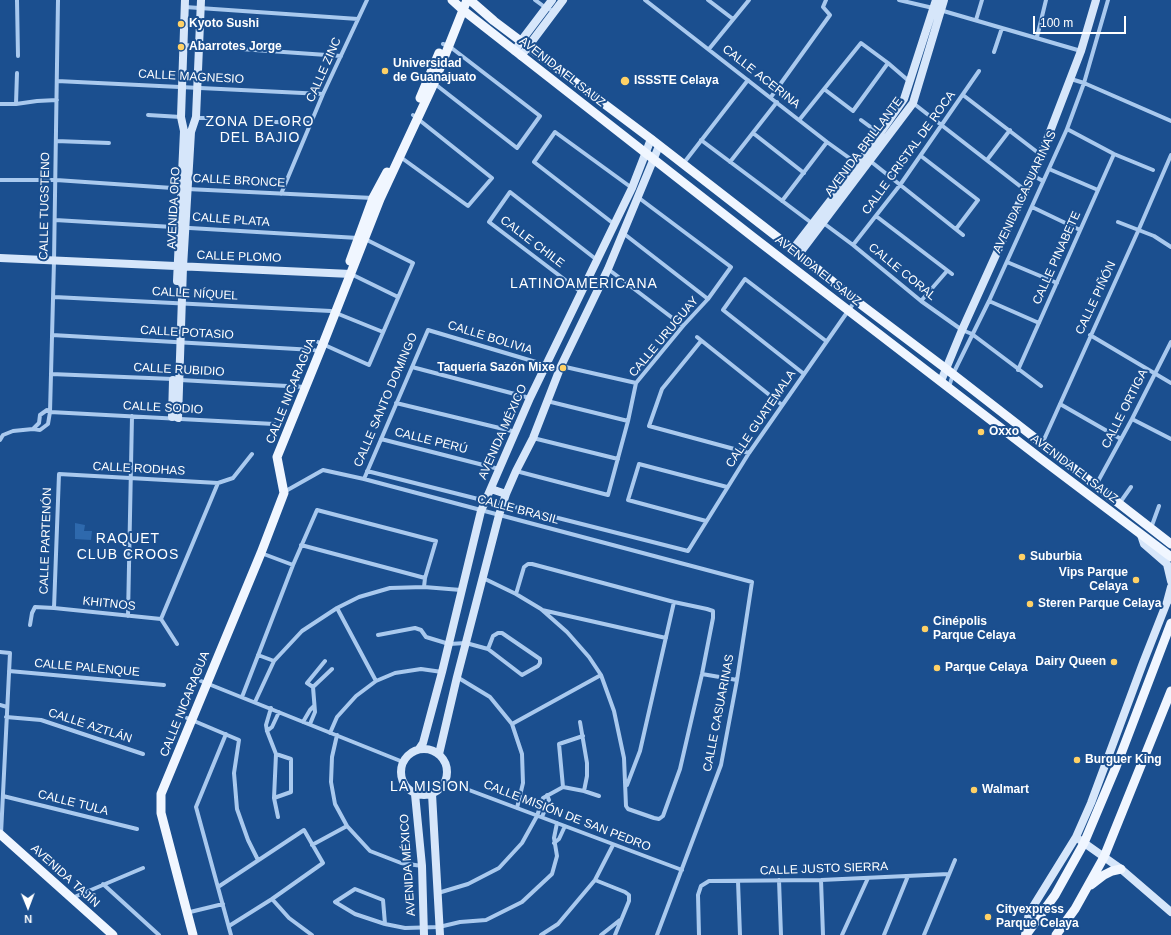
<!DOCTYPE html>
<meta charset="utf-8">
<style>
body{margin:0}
#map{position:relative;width:1171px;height:935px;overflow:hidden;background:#1b4f8f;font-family:Helvetica,sans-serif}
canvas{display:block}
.north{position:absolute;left:8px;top:887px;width:40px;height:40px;-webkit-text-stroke:3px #1b4f8f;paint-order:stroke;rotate:179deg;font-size:11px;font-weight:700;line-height:16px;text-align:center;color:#fff}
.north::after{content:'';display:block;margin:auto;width:14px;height:18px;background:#fff;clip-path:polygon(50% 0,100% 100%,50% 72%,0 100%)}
.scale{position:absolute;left:1033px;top:16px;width:93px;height:18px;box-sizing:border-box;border:2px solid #fff;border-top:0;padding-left:5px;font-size:12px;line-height:14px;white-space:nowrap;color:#fff;-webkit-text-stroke:3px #1b4f8f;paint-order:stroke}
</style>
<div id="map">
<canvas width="1171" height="935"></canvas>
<div class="north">N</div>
<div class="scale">100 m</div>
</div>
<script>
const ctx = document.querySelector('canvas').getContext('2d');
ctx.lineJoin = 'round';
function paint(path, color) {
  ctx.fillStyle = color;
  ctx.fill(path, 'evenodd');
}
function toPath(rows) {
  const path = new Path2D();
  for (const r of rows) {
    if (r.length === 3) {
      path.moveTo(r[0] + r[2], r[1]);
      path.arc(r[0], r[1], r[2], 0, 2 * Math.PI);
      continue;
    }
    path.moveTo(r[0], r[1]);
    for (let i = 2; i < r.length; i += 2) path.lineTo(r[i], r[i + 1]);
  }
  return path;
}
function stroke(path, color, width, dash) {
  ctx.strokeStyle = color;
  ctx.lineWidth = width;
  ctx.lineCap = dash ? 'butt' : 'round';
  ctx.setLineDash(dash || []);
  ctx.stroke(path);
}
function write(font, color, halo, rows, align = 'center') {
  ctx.font = font + ' Helvetica,sans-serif';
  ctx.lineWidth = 4;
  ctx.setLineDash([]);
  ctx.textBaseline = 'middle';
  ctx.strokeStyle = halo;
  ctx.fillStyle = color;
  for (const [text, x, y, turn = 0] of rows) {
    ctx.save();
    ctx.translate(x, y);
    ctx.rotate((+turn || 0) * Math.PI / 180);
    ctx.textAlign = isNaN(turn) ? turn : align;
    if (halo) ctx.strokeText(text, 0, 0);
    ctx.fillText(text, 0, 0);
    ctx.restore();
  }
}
paint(toPath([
 [75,523,85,525,84,531,92,531,91,540,75,539]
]), '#2e69ad');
stroke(toPath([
 [17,0,18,56],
 [535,0,546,8,554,11],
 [645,0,827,142,859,165],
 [708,0,733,19],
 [899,0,933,8],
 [185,7,358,19],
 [940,10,1081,51],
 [976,20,982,0],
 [1037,37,1046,0],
 [183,45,341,56],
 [709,49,749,0],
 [994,52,1002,28],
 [1071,79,1084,83,1171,121],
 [57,81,323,94],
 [435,84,517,148,540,116,449,46,443,44],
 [824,89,853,111,888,63],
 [963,95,1041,155],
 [771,97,830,15,823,7,826,0],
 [913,103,1025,190],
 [0,104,16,104,37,101,57,100],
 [16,104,17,73],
 [148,115,181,117],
 [196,118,225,118],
 [800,119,861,43,888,63,910,82],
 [861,120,880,134],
 [275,122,311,123],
 [1067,129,1114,154,1153,170],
 [753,133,804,173],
 [701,140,813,224],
 [56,141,109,143],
 [399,156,468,206,492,178,413,115],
 [921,156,978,200,956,229],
 [869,160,963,235],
 [987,160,1010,130],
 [730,162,777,102],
 [683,164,748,80],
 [1049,169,1098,190],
 [1032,175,1043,181],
 [0,180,56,180,187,189,373,198],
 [281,194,323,94,367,0],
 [782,201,827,142],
 [1032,207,1080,230],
 [876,216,952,274],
 [55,220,358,238],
 [822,222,853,245,921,301,962,330,972,334,1041,386],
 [1118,222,1154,236,1171,247],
 [614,224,534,162,555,132,632,188],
 [623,233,708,299],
 [853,245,900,185,979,71],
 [1007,262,1057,283],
 [608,269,683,326],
 [351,274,398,297],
 [581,292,489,222,510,192,597,260],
 [54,297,331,311,383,332],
 [921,301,947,271],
 [989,301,1039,323],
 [52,335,314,350,319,352],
 [1090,335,1171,383],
 [697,337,782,405],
 [701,341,662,389,649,426,749,453],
 [318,342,369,365,413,263,365,239],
 [561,366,636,383],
 [412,367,530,398],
 [1018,370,1114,154],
 [51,374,173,379],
 [804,374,723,310,745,279,826,341],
 [180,380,305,387],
 [949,387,953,374,989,301,1067,129,1084,83,1108,0],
 [547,401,628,421],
 [396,403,516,432],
 [1060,404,1121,439],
 [1132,419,1171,439],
 [33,429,39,423,40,415,47,410,50,412,274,424],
 [533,438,618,459],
 [381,439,499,469],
 [0,440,3,435,13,431,33,429,40,430,48,424,50,412,54,261,58,0],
 [1042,444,1139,229,1171,155],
 [367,471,486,501],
 [516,471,608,495,628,421,636,383,683,326,708,299,731,267,639,198],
 [364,479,428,330,546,365],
 [1096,485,1132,419,1171,342],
 [284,492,323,470,364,479,752,582,737,680,721,765,657,935],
 [503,504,688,551,749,453,855,301],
 [1119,504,1131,487],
 [706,521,628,500,639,464,727,487],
 [1151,528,1159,506],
 [301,545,425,578],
 [261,553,293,565],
 [483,578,516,594,541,609,567,632,589,657,601,675,614,711,624,758,626,806,628,809,654,818,659,819,663,816,680,769,702,674,713,618,713,611,707,609,674,602,532,564,528,564,524,567,516,594],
 [54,608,59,474,218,483,233,478,252,454],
 [337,608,376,681],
 [542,610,666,638],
 [128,616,132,416],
 [161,619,218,483],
 [161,619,177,644],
 [30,625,32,613,35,607,54,608,161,619],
 [378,635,415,628,421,630,426,637,449,644,466,643,488,649,522,675,538,666,540,663,540,659,502,633,498,633,493,636,488,649],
 [0,652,10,653,1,834],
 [258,655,274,661],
 [9,671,164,685],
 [702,674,737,680],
 [457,677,490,697,512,724,522,754,523,783,517,808],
 [201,681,403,762],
 [313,687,332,669],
 [242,697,293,565,317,510,436,541,425,578,424,587],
 [255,702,274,661,302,631,337,608,359,597,390,588,424,587,461,590],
 [0,705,7,707],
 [271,708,266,725,267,731,276,754,274,798,278,817],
 [6,717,41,720,143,754],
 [187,718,239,740,234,773,237,809,248,840,258,860],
 [303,722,310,710,314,706],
 [580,722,587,763,587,776,584,791],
 [310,724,315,712,313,687,307,683,325,661],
 [512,724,601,675],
 [267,731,272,727,279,712],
 [330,733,337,717,356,696,376,681,395,673,421,669,442,672],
 [226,734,196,807,231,935],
 [337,735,332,757,331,782,335,804,347,826,370,851,401,863,422,866],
 [445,781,682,870],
 [627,785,640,751,674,602],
 [563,787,559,744,583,736],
 [3,796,137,829],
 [274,798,291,792,291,759,276,754],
 [542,817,549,800,547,795],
 [554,843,559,839,565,826],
 [312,845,347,826],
 [595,880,625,892,629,895,629,901,615,935],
 [779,880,781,935],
 [821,880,823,935],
 [738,881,740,935],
 [103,884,159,935],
 [218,887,304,830,323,863,272,899,229,926],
 [438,893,468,884,499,868,522,843,537,816,543,798,563,787,584,791,599,796],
 [72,898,143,868],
 [272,899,289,918,312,935],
 [186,913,223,904],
 [385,924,383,900,355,889,335,902,355,914,385,924,405,928,439,927,460,922,486,920,522,902,552,874,557,856,554,838,557,823],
 [541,935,558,924,595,880,613,845],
 [601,935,620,920],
 [699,935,698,895,701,886,709,881,821,880,949,874],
 [842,935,868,878],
 [884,935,908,876],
 [924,935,955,860]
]), '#a9c9ee', 4);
stroke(toPath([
 [515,51,521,41,552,0],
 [521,56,563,0],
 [793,249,858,165,904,99,936,0],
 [799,254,913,103,944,0],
 [0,258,351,274],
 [177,281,184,131,181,117,185,0],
 [941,381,962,330,1041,155,1081,51,1096,0],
 [172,417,173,380],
 [178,418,183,267,191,132,196,117,201,0],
 [491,489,506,494],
 [1141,535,1144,544,1167,564,1171,581],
 [1167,602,1171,587],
 [424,772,23],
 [419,749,423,743,442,672,481,511,530,398,632,188,651,139],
 [439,754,457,677,499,515,506,494,516,471,533,438,561,366,608,269,659,146],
 [415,794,422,866,424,935],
 [432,794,440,935],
 [1080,840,1121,869,1171,912],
 [1025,935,1029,913,1076,837,1091,803,1143,663,1167,602,1171,597]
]), '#d6e6fa', 8);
stroke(toPath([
 [452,0,463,10,753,237,1040,458,1171,557],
 [470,0,494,21,651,139,799,254,855,300,945,368,1171,544],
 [420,98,439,53],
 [350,261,373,198,387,172],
 [0,834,113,935],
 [1091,885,1104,875,1112,871,1121,869],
 [193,935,161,813,161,794,261,553,284,493,277,457,323,344,380,199,434,83,467,0],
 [1026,935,1055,895,1084,843,1116,767,1171,623],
 [1056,935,1075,909,1104,857,1171,691]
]), '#f0f6ff', 9);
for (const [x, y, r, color] of [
 [181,24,4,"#ffd166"],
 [181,47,4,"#ffd166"],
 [385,71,4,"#ffd166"],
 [625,81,5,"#ffd166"],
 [563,368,4,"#ffd166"],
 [981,432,4,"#ffd166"],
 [1022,557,4,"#ffd166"],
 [1136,580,4,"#ffd166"],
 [1030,604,4,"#ffd166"],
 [925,629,4,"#ffd166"],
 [1114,662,4,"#ffd166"],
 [937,668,4,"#ffd166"],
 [1077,760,4,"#ffd166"],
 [974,790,4,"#ffd166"],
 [988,917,4,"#ffd166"]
]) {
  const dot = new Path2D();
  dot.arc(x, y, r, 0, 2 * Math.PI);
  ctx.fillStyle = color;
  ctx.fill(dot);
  stroke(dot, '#1b4f8f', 1.5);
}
write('bold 12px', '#fff', '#1b4f8f', [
 ["Kyoto Sushi",189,24],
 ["Abarrotes Jorge",189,47],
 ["Universidad",393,64],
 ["de Guanajuato",393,78],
 ["ISSSTE Celaya",634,81],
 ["Taquería Sazón Mixe",555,368,"right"],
 ["Oxxo",989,432],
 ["Suburbia",1030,557],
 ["Vips Parque",1128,573,"right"],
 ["Celaya",1128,587,"right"],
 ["Steren Parque Celaya",1038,604],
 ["Cinépolis",933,622],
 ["Parque Celaya",933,636],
 ["Dairy Queen",1106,662,"right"],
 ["Parque Celaya",945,668],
 ["Burguer King",1085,760],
 ["Walmart",982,790],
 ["Cityexpress",996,910],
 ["Parque Celaya",996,924]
], 'left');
write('12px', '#fff', '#1b4f8f', [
 ["CALLE ZINC",324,70,-66],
 ["AVENIDA EL SAUZ",562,72,38],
 ["CALLE MAGNESIO",191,77,3],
 ["CALLE ACERINA",761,77,38],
 ["AVENIDA BRILLANTE",864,147,-53],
 ["CALLE CRISTAL DE ROCA",909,153,-54],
 ["CALLE BRONCE",239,181,3],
 ["AVENIDA CASUARINAS",1025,192,-65],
 ["CALLE TUGSTENO",45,206,-89],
 ["AVENIDA ORO",174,208,-87],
 ["CALLE PLATA",231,220,4],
 ["CALLE CHILE",532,242,37],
 ["CALLE PLOMO",239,257,2],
 ["CALLE PINABETE",1057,258,-66],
 ["AVENIDA EL SAUZ",818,271,38],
 ["CALLE CORAL",902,272,39],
 ["CALLE NÍQUEL",195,294,3],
 ["CALLE PIÑÓN",1096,298,-65],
 ["CALLE POTASIO",187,333,3],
 ["CALLE URUGUAY",664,337,-50],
 ["CALLE BOLIVIA",490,338,17],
 ["CALLE RUBIDIO",179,370,3],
 ["CALLE NICARAGUA",291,391,-68],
 ["CALLE SANTO DOMINGO",386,400,-67],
 ["CALLE SODIO",163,408,3],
 ["CALLE ORTIGA",1125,409,-63],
 ["CALLE GUATEMALA",761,419,-56],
 ["AVENIDA MÉXICO",503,432,-66],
 ["CALLE PERÚ",431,441,14],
 ["CALLE RODHAS",139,469,3],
 ["AVENIDA EL SAUZ",1074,469,37],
 ["CALLE BRASIL",518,510,15],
 ["CALLE PARTENÓN",46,541,-88],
 ["KHITNOS",109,604,6],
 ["CALLE PALENQUE",87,668,5],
 ["CALLE NICARAGUA",185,704,-68],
 ["CALLE CASUARINAS",719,713,-79],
 ["CALLE AZTLÁN",90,726,18],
 ["CALLE TULA",73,803,14],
 ["CALLE MISIÓN DE SAN PEDRO",567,816,21],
 ["AVENIDA MÉXICO",408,865,-94],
 ["CALLE JUSTO SIERRA",824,869,-2],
 ["AVENIDA TAJÍN",65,876,42]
]);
ctx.letterSpacing = '1px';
write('14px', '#fff', '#1b4f8f', [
 ["ZONA DE ORO",260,122],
 ["DEL BAJIO",260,138],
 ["LATINOAMERICANA",584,284],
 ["RAQUET",128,539],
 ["CLUB CROOS",128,555],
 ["LA MISION",430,787]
]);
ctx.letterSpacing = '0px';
</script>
